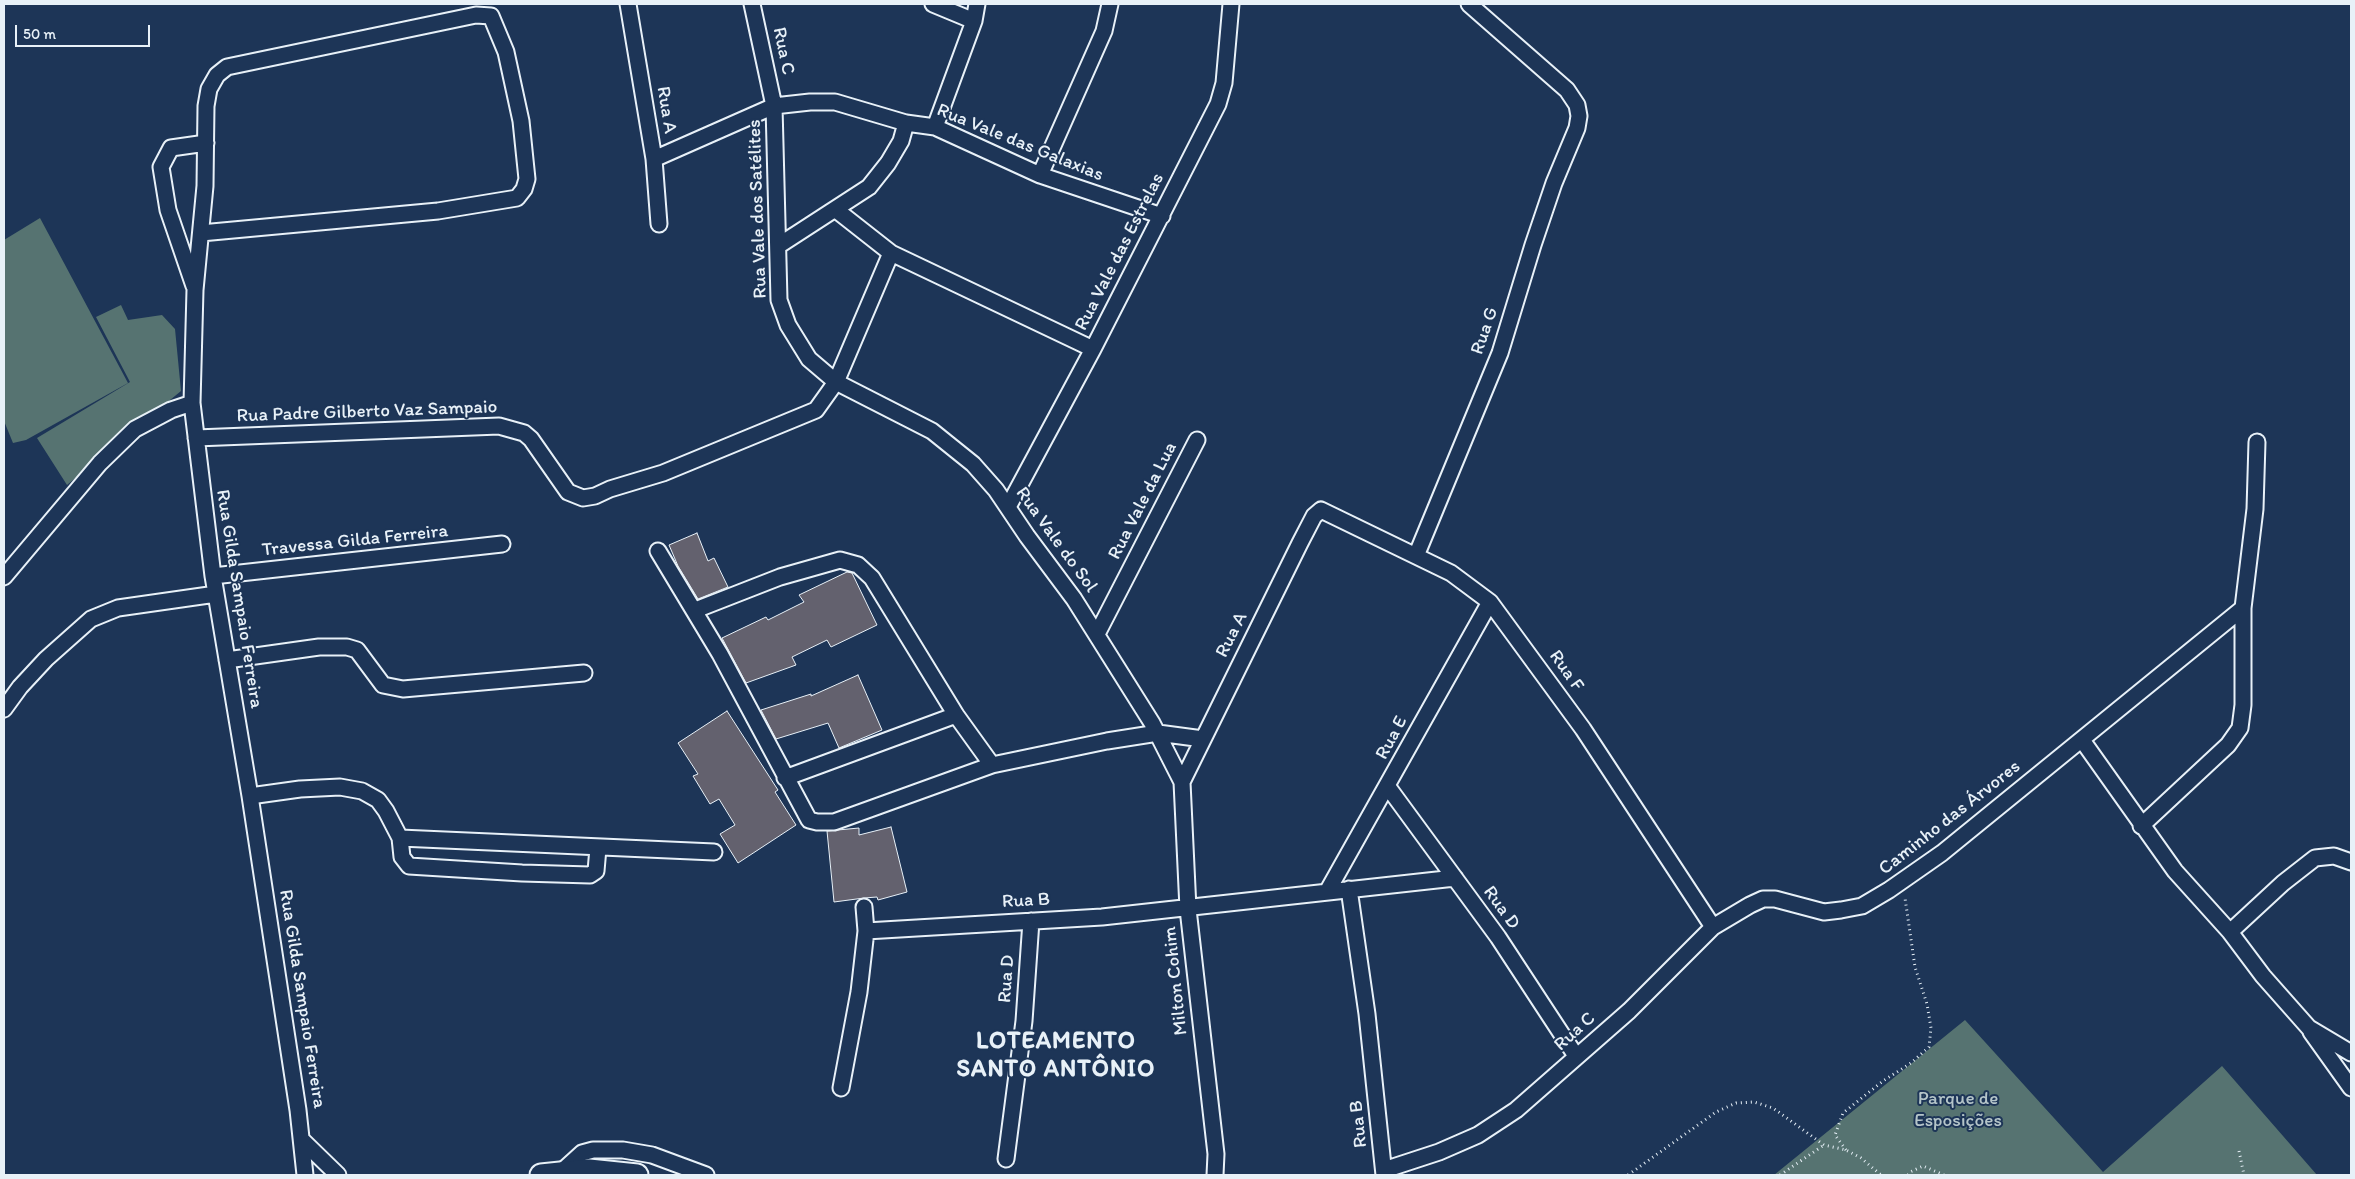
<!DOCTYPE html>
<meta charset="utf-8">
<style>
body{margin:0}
#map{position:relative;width:2355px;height:1179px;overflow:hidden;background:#1d3557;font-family:Itim,sans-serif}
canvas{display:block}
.frame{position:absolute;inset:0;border:5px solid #e8f1f8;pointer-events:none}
.scale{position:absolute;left:15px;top:25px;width:135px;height:22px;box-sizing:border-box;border:2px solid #e8f1f8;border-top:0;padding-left:6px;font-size:15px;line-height:18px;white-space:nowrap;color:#e8f1f8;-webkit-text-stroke:4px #1d3557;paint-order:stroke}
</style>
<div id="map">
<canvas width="2355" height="1179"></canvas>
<div class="frame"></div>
<div class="scale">50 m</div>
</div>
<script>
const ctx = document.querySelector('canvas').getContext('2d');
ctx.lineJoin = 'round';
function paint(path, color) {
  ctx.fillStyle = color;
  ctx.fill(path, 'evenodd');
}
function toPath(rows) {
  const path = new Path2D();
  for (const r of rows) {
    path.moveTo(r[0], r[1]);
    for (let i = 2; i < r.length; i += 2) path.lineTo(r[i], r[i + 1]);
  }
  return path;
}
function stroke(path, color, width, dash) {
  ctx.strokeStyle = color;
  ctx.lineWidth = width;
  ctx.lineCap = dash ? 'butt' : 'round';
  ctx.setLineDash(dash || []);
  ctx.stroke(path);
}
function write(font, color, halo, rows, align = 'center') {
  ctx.font = font + ' Itim,sans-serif';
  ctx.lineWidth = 4;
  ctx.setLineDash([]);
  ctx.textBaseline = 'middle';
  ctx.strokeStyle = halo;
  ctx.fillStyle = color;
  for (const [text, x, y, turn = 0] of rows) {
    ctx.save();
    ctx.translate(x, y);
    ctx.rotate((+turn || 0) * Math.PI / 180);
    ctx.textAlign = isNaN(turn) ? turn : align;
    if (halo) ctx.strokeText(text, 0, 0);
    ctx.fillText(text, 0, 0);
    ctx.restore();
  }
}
paint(toPath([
 [40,218,128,383,26,440,13,443,4,421,4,240],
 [121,305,128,320,162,315,175,329,181,391,67,485,37,438,130,382,96,317],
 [1965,1020,2103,1172,2222,1066,2317,1175,1774,1175]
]), '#567371');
const building = toPath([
 [697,533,708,561,714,558,728,587,698,599,678,566,669,545,697,533],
 [847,572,852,573,877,625,831,647,827,640,792,657,796,665,746,683,722,638,766,617,768,620,804,602,799,595,847,572],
 [858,675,882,730,839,748,828,723,776,739,761,710,811,694,811,696,858,675],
 [727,711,778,790,775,792,796,825,738,863,720,834,735,825,719,799,710,804,693,776,698,774,678,743,727,711],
 [891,827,907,892,878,900,877,897,864,898,834,902,827,831,859,828,859,835,891,827]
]);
paint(building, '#63616e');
stroke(building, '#e8f1f8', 1);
const street = toPath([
 [628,4,654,159,659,224],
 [752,4,774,106,779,300,788,325,809,359,836,382,932,431,973,464,996,490,1027,536,1074,599,1152,723,1182,782,1188,909,1216,1154,1215,1175],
 [933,4,974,21],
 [935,127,974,21,977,4],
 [654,159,774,106,810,102,835,102,906,123,935,127,1040,175,1162,216],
 [1040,175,1104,31,1110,4],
 [835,209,891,253,1093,349],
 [201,233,438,211,517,198,524,189,527,179,521,121,506,52,491,16,476,15,227,67,217,75,209,89,206,106,205,186,195,290,192,403,213,576,250,796,298,1110,305,1175],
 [778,246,869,187,888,163,901,141,906,123],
 [194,286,168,210,161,167,171,148,206,143],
 [196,438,499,426,524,433,531,439,568,492,583,498,595,496,610,489,663,473,816,410,836,382,891,253],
 [1008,507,1093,349,1218,104,1224,83,1231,4],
 [658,551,720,654,809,820,817,822,834,822,992,765,1107,741,1158,733,1203,739],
 [1416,556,1500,353,1533,245,1554,183,1577,128,1579,116,1577,105,1567,90,1469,4],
 [213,576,502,544],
 [4,577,100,463,135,429,171,410,192,403],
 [695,612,698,609,780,577,840,560,858,565,872,578,956,715,992,765],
 [1097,634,1197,440],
 [227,660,319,647,347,647,357,650,383,685,403,689,584,673],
 [4,709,20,687,46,659,91,619,118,608,216,594],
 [2082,740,2175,871,2230,932,2263,976,2309,1028,2351,1053],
 [785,778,956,715],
 [1182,782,1300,543,1314,516,1321,510,1451,573,1490,602,1583,729,1713,927],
 [1388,787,1498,937,1576,1056],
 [250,796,300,789,340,787,362,791,378,800,386,811,400,838,714,852],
 [2141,826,2228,745,2240,728,2243,705,2243,608,2255,509,2257,442],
 [400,838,402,857,409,866,522,873,590,875,596,871,598,848],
 [1349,889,1367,1014,1384,1175],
 [1327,892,1490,602],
 [866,931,1102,917,1455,878],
 [2230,932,2283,883,2315,858,2334,856,2351,862],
 [2311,1032,2351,1088],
 [841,1088,859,992,866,931,864,907],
 [303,1141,338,1175],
 [1006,1159,1024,1021,1031,921],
 [1384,1170,1439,1152,1478,1135,1516,1110,1629,1011,1713,927,1750,905,1763,899,1775,899,1824,912,1841,910,1862,906,1889,890,1942,853,2243,608],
 [560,1173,582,1153,593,1150,623,1150,652,1155,706,1175]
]);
const secondary = toPath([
 [541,1175,589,1170,637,1175]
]);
stroke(street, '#e8f1f8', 19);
stroke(secondary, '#e8f1f8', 25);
stroke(toPath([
 [1846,1150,1835,1135,1843,1113,1883,1081,1911,1063,1929,1047,1931,1028,1927,1004,1915,967,1905,898],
 [2239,1151,2244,1175],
 [1628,1175,1716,1112,1736,1103,1754,1102,1773,1108,1824,1145,1846,1150,1861,1158,1881,1175],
 [1780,1175,1824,1145],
 [1908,1175,1910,1172,1923,1166,1944,1175]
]), '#e8f1f8', 3, [1, 4]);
stroke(street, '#1d3557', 15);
stroke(secondary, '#1d3557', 21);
write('19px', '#e8f1f8', '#1d3557', [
 ["Rua C",783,51,78],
 ["Rua A",666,110,81],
 ["Rua Vale das Galaxias",1020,143,22],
 ["Rua Vale dos Satélites",758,209,-92],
 ["Rua Vale das Estrelas",1120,252,-63],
 ["Rua G",1485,331,-71],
 ["Rua Padre Gilberto Vaz Sampaio",367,412,-2],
 ["Rua Vale da Lua",1143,501,-63],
 ["Rua Vale do Sol",1056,540,54],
 ["Travessa Gilda Ferreira",355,541,-6],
 ["Rua Gilda Sampaio Ferreira",239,599,81],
 ["Rua A",1232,635,-63],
 ["Rua F",1566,671,55],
 ["Rua E",1392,738,-62],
 ["Caminho das Árvores",1950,818,-38],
 ["Rua B",1026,901,-3],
 ["Rua D",1501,908,54],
 ["Rua D",1007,979,-86],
 ["Milton Cohim",1176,981,-96],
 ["Rua Gilda Sampaio Ferreira",302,999,81],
 ["Rua C",1575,1032,-42],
 ["Rua B",1359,1124,-96]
]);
write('19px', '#b5c5c9', '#1d3557', [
 ["Parque de",1958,1099],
 ["Esposições",1958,1121]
]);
ctx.letterSpacing = '1px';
write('bold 24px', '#e8f1f8', '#1d3557', [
 ["LOTEAMENTO",1056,1042],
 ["SANTO ANTÔNIO",1056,1070]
]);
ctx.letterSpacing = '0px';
</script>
